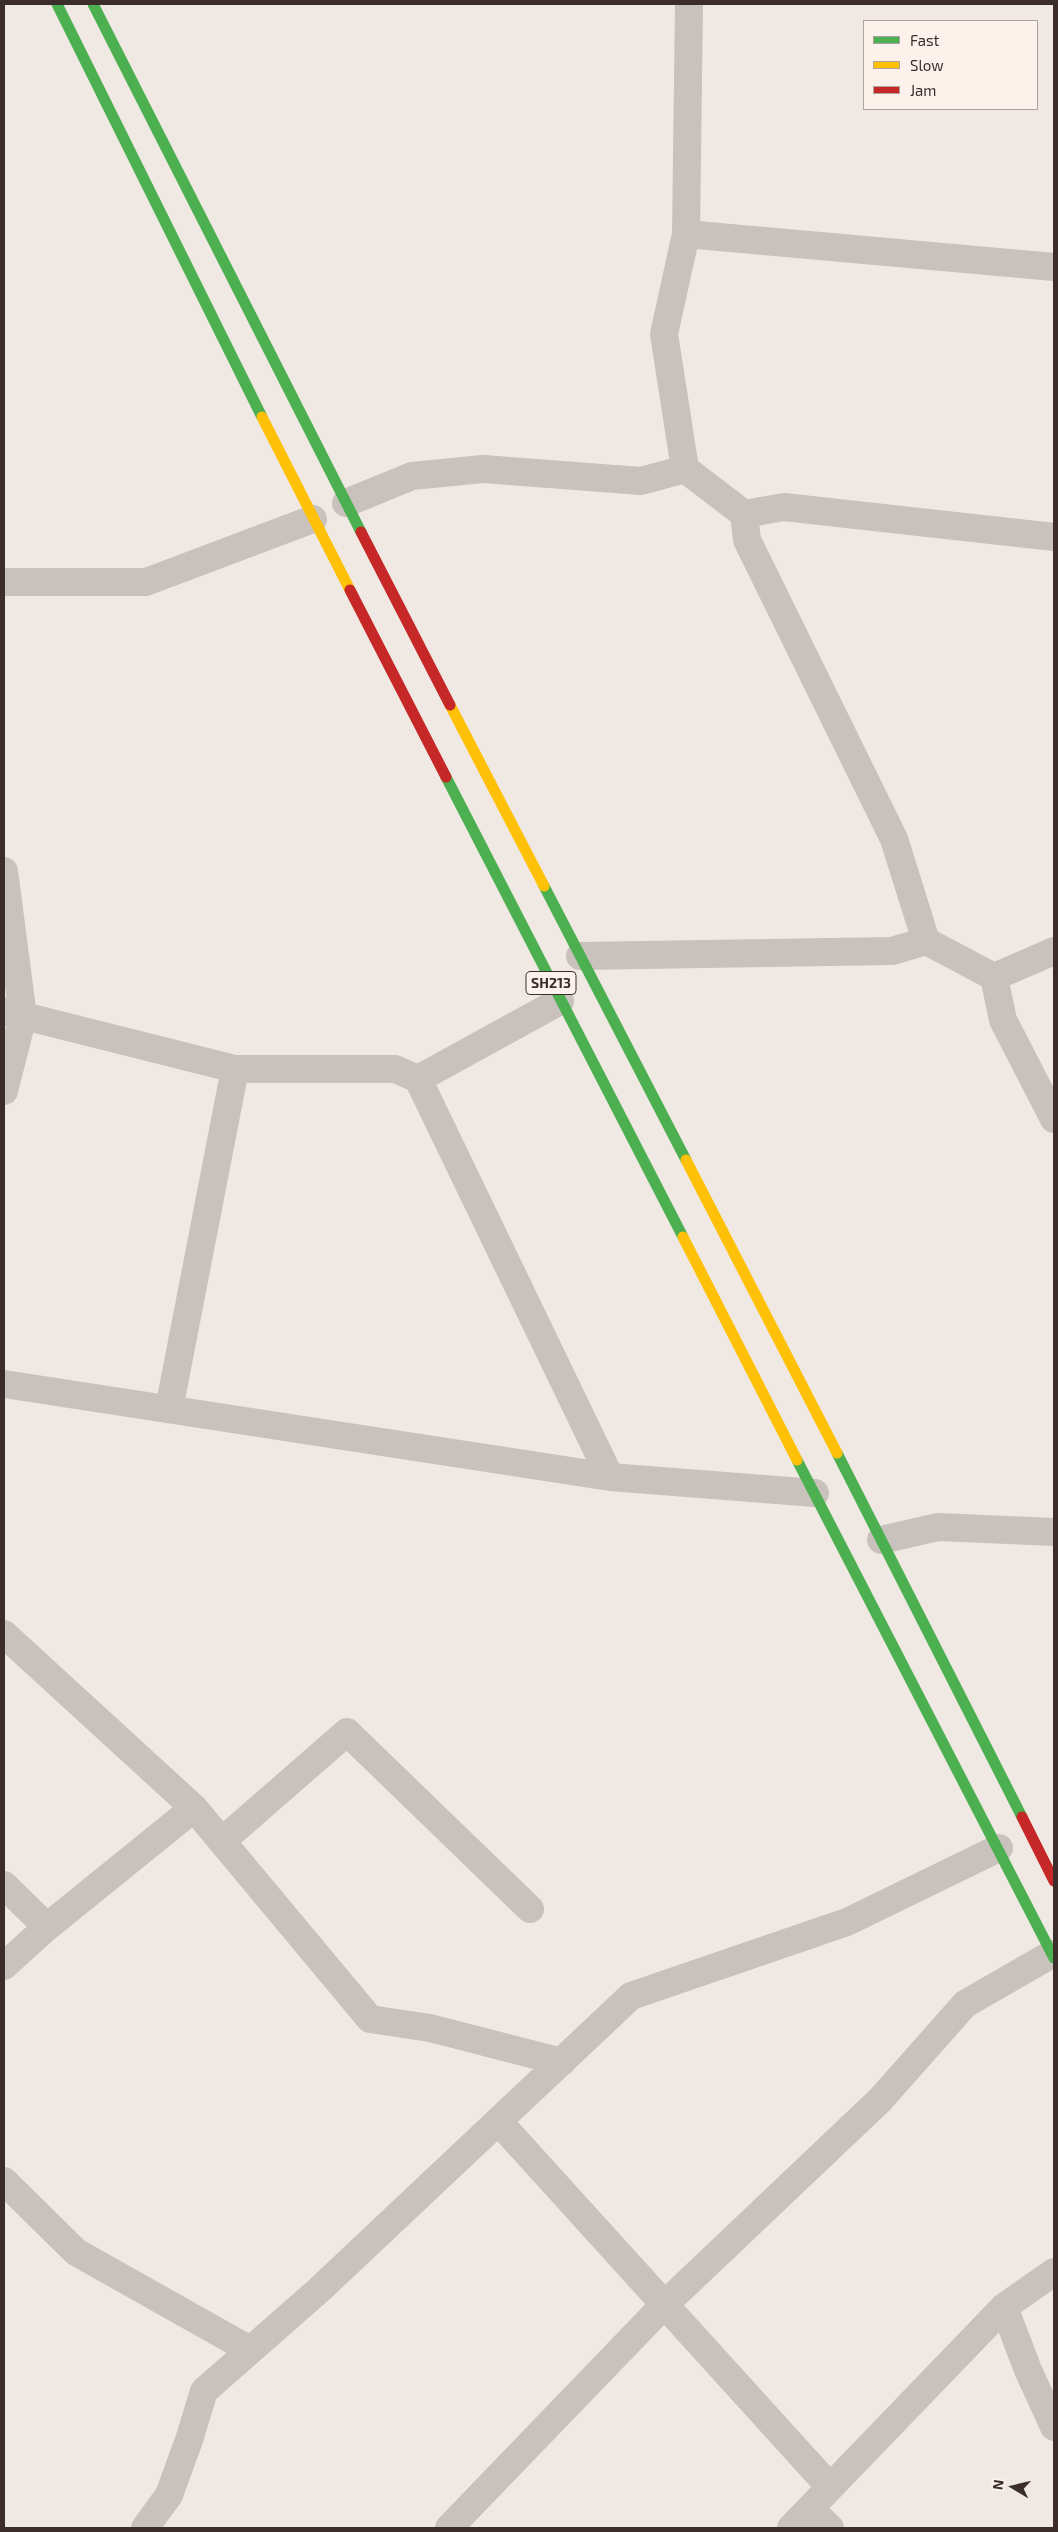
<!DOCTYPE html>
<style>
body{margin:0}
#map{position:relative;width:1058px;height:2532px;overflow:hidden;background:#f0e9e3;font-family:"Exo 2",sans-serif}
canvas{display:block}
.frame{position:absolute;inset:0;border:5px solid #3b2d29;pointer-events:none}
.legend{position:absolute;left:863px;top:20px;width:175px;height:90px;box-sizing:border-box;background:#fcf2eb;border:1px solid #afa39d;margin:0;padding:6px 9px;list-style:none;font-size:15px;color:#3b2d29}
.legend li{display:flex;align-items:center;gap:10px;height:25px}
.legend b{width:25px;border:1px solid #afa39d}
.north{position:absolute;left:988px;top:2462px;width:50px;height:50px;-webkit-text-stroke:4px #fcf2eb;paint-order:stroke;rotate:279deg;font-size:14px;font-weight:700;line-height:20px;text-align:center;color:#3b2d29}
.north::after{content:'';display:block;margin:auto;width:18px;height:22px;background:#3b2d29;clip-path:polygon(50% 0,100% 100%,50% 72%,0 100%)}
</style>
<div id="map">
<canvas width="1058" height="2532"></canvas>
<div class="frame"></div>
<ul class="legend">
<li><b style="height:6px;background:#4caf50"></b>Fast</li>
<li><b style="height:6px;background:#ffc107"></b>Slow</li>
<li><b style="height:6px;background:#c62828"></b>Jam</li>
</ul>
<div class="north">N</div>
</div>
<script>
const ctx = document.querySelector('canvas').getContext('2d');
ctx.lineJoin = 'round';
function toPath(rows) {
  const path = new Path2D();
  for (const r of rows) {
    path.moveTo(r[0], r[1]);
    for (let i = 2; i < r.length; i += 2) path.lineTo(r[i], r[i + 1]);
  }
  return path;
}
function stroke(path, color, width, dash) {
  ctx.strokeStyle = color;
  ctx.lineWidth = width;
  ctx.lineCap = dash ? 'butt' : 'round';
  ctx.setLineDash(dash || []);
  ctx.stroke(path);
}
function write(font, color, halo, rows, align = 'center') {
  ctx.font = font + ' "Exo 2",sans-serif';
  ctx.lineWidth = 4;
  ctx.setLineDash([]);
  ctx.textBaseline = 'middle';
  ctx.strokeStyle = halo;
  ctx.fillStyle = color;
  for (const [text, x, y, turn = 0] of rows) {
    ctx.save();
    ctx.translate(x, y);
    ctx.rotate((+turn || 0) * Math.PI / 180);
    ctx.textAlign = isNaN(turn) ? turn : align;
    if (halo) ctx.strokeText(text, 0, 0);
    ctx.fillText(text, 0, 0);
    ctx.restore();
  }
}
stroke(toPath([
 [689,4,686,234,664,334,685,469,744,514,784,507,1054,537],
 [686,234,1054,267],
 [346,503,412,476,483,469,641,481,685,469],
 [744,514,747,540,894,839,926,941,994,977,1003,1020,1054,1119],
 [4,582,146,582,313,519],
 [4,871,23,1016,4,1091],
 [580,956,892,951,926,941],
 [994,977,1054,951],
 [4,1011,235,1069,395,1069,418,1079,610,1477],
 [418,1079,560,1001],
 [4,1384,610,1477,815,1493],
 [169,1409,235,1069],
 [881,1540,938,1527,1054,1532],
 [4,1634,194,1808],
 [222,1841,347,1732,530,1909],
 [4,1885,47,1927],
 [4,1966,47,1927,194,1808,370,2019,430,2028,562,2062],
 [498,2121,830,2487],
 [4,2181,76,2252,250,2350],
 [1004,2307,1028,2370,1054,2427],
 [810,2509,830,2528],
 [145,2528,169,2495,189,2440,204,2391,319,2290,631,1996,847,1922,999,1848],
 [449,2528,664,2305,880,2100,965,2004,1052,1954],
 [791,2528,1004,2307,1054,2272]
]), '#c9c1bc', 28);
stroke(toPath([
 [57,4,262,417],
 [93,4,361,532],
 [446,777,683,1237],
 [544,886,686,1160],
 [837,1453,1022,1817],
 [797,1460,1054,1958]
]), '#4caf50', 11);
stroke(toPath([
 [262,417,350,590],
 [450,705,544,886],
 [686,1160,837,1453],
 [683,1237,797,1460]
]), '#ffc107', 11);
stroke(toPath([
 [361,532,450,705],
 [350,590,446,777],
 [1022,1817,1054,1881]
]), '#c62828', 11);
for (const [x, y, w] of [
 [551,983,50]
]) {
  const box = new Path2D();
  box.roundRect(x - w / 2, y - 11.5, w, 23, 4);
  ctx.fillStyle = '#fcf2eb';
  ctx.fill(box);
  stroke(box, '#3b2d29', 1);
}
write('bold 14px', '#3b2d29', null, [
 ["SH213",551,983]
]);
</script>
